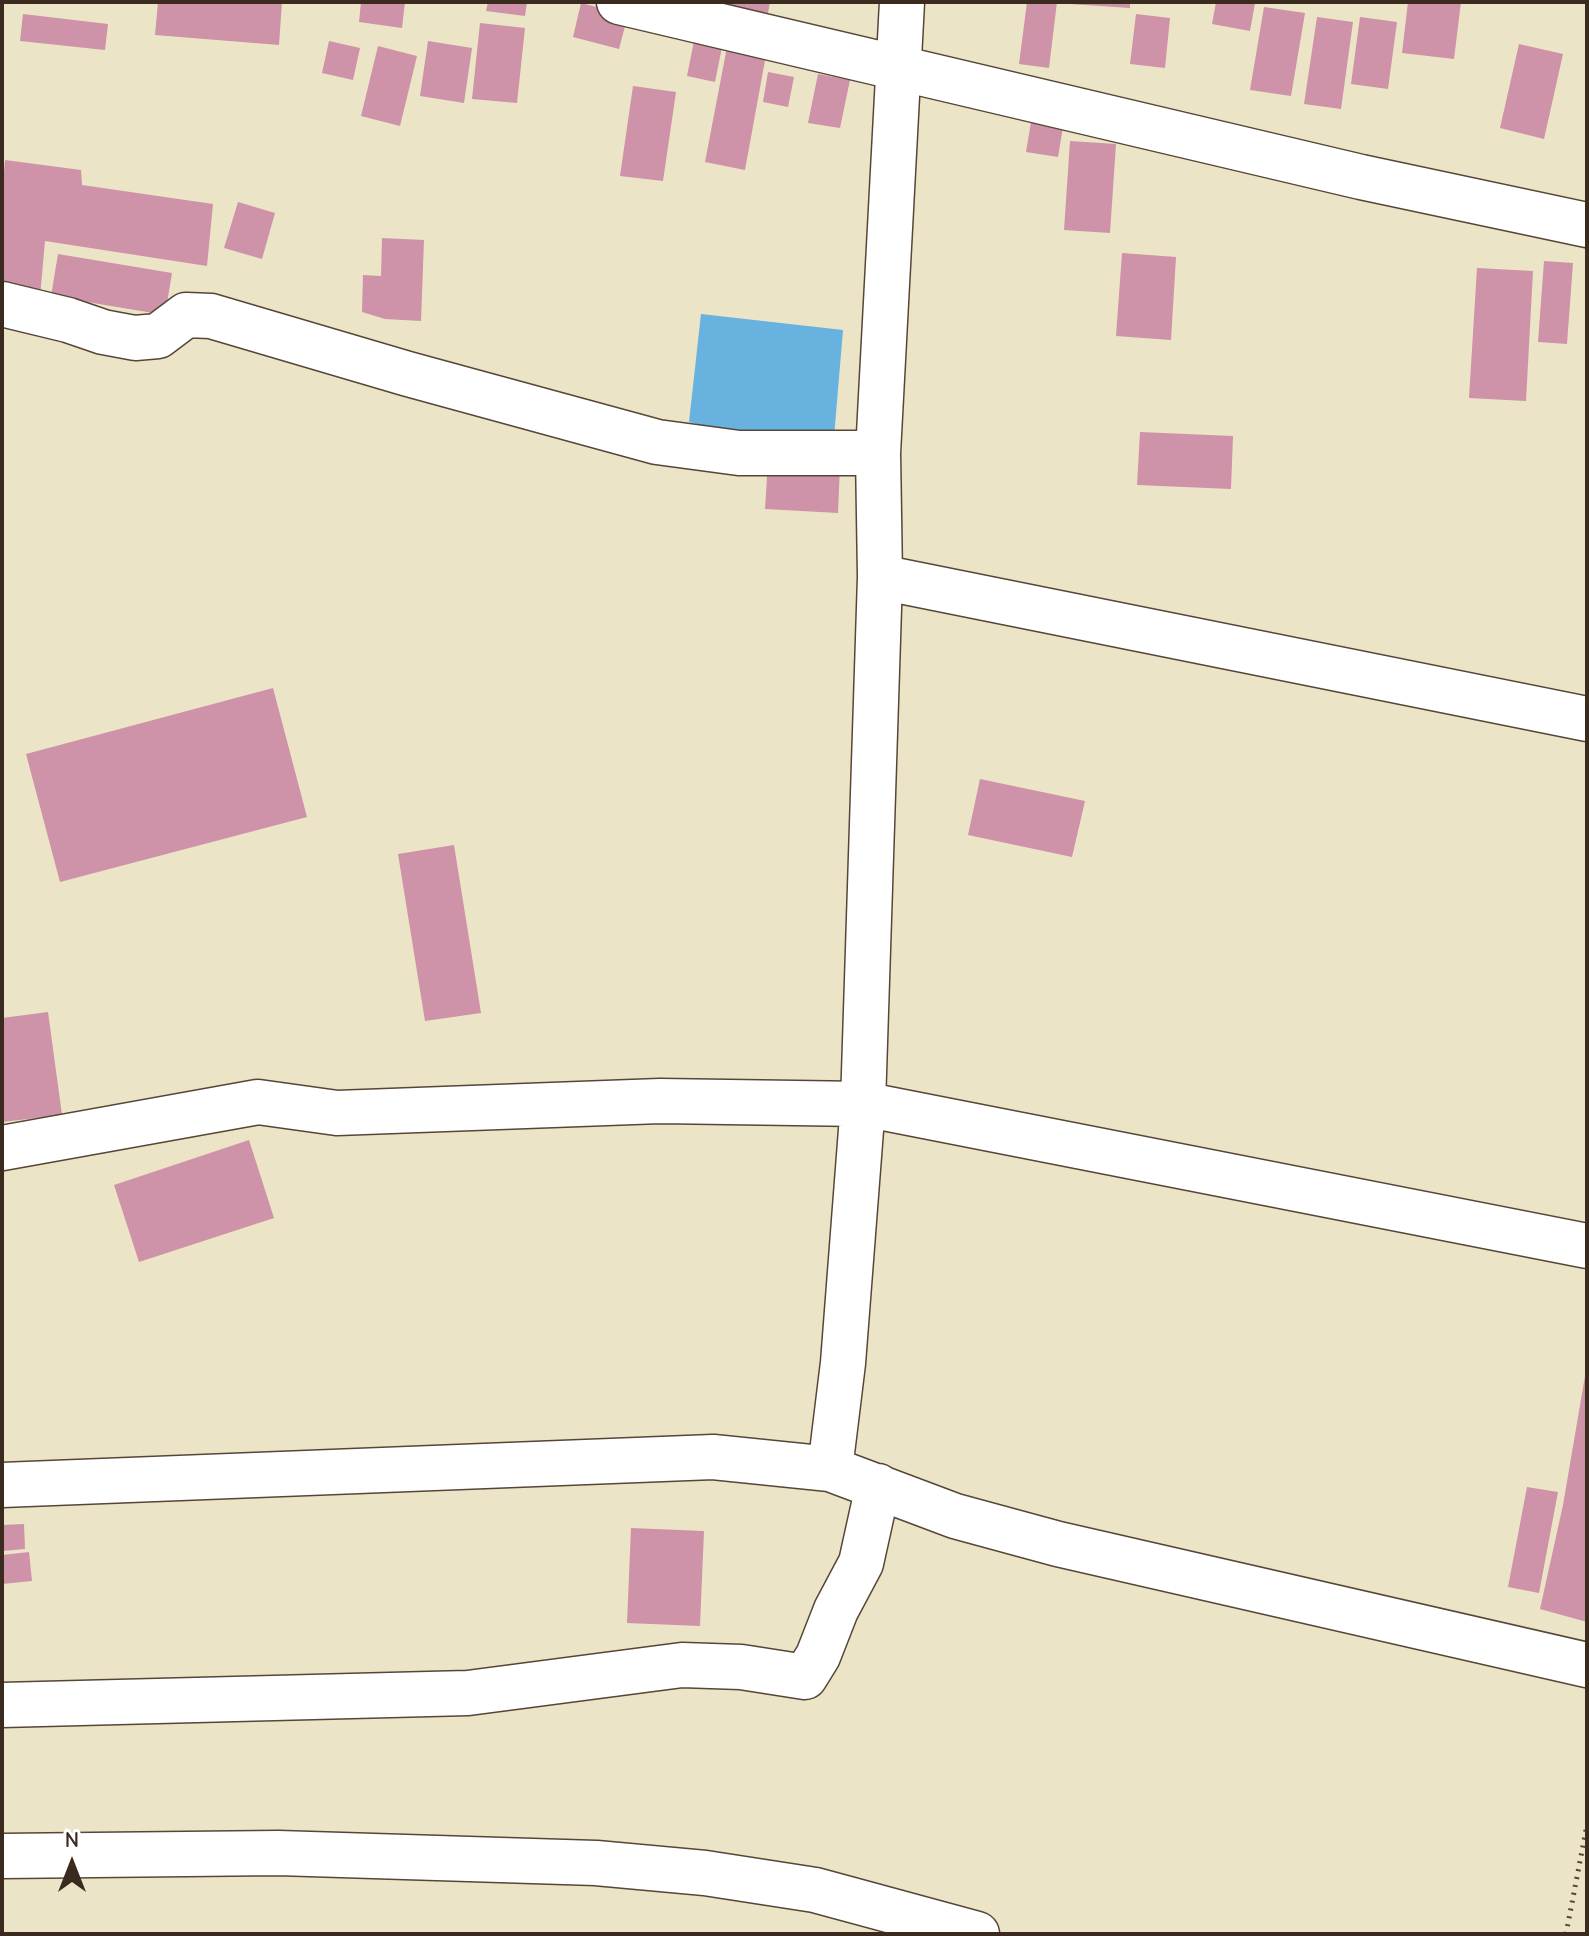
<!DOCTYPE html>
<style>
body{margin:0}
#map{position:relative;width:1589px;height:1936px;overflow:hidden;background:#ece4c6;font-family:"Comic Neue",sans-serif}
canvas{display:block}
.frame{position:absolute;inset:0;border:4px solid #3b2a1e;pointer-events:none}
.north{position:absolute;left:32px;top:1824px;width:80px;height:80px;-webkit-text-stroke:6px #fff;paint-order:stroke;rotate:0deg;font-size:22px;font-weight:700;line-height:32px;text-align:center;color:#3b2a1e}
.north::after{content:'';display:block;margin:auto;width:28px;height:36px;background:#3b2a1e;clip-path:polygon(50% 0,100% 100%,50% 72%,0 100%)}
</style>
<div id="map">
<canvas width="1589" height="1936"></canvas>
<div class="frame"></div>
<div class="north">N</div>
</div>
<script>
const ctx = document.querySelector('canvas').getContext('2d');
ctx.lineJoin = 'round';
function paint(path, color) {
  ctx.fillStyle = color;
  ctx.fill(path, 'evenodd');
}
function toPath(rows) {
  const path = new Path2D();
  for (const r of rows) {
    path.moveTo(r[0], r[1]);
    for (let i = 2; i < r.length; i += 2) path.lineTo(r[i], r[i + 1]);
  }
  return path;
}
function stroke(path, color, width, dash) {
  ctx.strokeStyle = color;
  ctx.lineWidth = width;
  ctx.lineCap = dash ? 'butt' : 'round';
  ctx.setLineDash(dash || []);
  ctx.stroke(path);
}
paint(toPath([
 [701,314,843,330,834,437,754,437,689,422]
]), '#67b2df');
paint(toPath([
 [158,2,282,2,279,45,155,35],
 [361,2,405,2,402,28,359,22],
 [488,2,527,2,525,16,486,11],
 [727,2,770,2,768,13,726,7],
 [1027,2,1057,2,1049,68,1019,64],
 [1070,2,1130,2,1130,8,1070,4],
 [1216,2,1255,3,1250,31,1212,24],
 [1408,2,1461,2,1454,59,1402,53],
 [581,3,628,15,619,49,573,37],
 [1264,7,1305,13,1291,96,1250,90],
 [23,14,108,24,105,50,20,41],
 [1136,14,1170,18,1165,68,1130,64],
 [1317,17,1353,22,1341,109,1304,104],
 [1360,17,1397,22,1388,89,1351,84],
 [480,23,525,28,517,103,472,99],
 [695,36,723,42,715,82,687,76],
 [329,41,360,48,353,80,322,73],
 [428,41,472,48,464,103,420,96],
 [1519,44,1563,54,1544,139,1500,128],
 [378,46,417,56,400,126,361,116],
 [727,47,766,55,745,170,705,162],
 [768,72,794,77,788,107,763,102],
 [818,74,850,80,840,128,808,123],
 [633,86,676,92,663,181,620,176],
 [1031,122,1063,127,1058,157,1026,152],
 [1070,141,1116,144,1110,233,1064,230],
 [5,160,81,170,82,185,213,204,207,266,45,241,39,308,2,297,2,194],
 [238,202,275,213,262,259,224,248],
 [382,238,424,240,421,321,385,319,362,312,363,275,381,276],
 [1122,253,1176,257,1171,340,1116,336],
 [58,254,172,273,165,315,51,296],
 [1544,261,1573,263,1567,344,1538,342],
 [1477,268,1533,271,1526,401,1469,398],
 [1140,432,1233,436,1231,489,1137,485],
 [768,461,840,465,838,513,765,509],
 [273,688,307,817,60,882,26,754],
 [980,779,1085,801,1072,857,968,835],
 [454,845,481,1013,425,1021,398,854],
 [48,1012,62,1115,2,1122,2,1018],
 [249,1140,274,1218,139,1262,114,1185],
 [1585,1376,1587,1376,1587,1622,1540,1609,1563,1505],
 [1527,1487,1558,1492,1539,1593,1508,1587],
 [24,1524,25,1549,2,1551,2,1525],
 [631,1528,704,1531,700,1626,627,1623],
 [29,1552,32,1581,2,1584,2,1555]
]), '#ce92a9');
const minor = toPath([
 [619,2,1361,177,1587,225],
 [2,304,68,320,103,332,135,338,158,336,186,315,211,316,408,374,657,442,739,453,878,453],
 [880,577,1587,719],
 [2,1148,258,1102,337,1113,660,1101,863,1104,1587,1246],
 [830,1469,843,1363,863,1104,880,577,878,453,902,2],
 [2,1485,713,1457,830,1469,955,1516,1058,1544,1587,1665],
 [2,1705,468,1693,682,1665,741,1667,805,1677,818,1656,836,1610,861,1563,878,1486],
 [2,1856,278,1853,596,1863,705,1873,815,1890,977,1934]
]);
stroke(minor, '#564637', 47);
stroke(toPath([
 [1566,1934,1587,1825]
]), '#564637', 5, [2, 6]);
stroke(minor, '#fff', 44);
</script>
